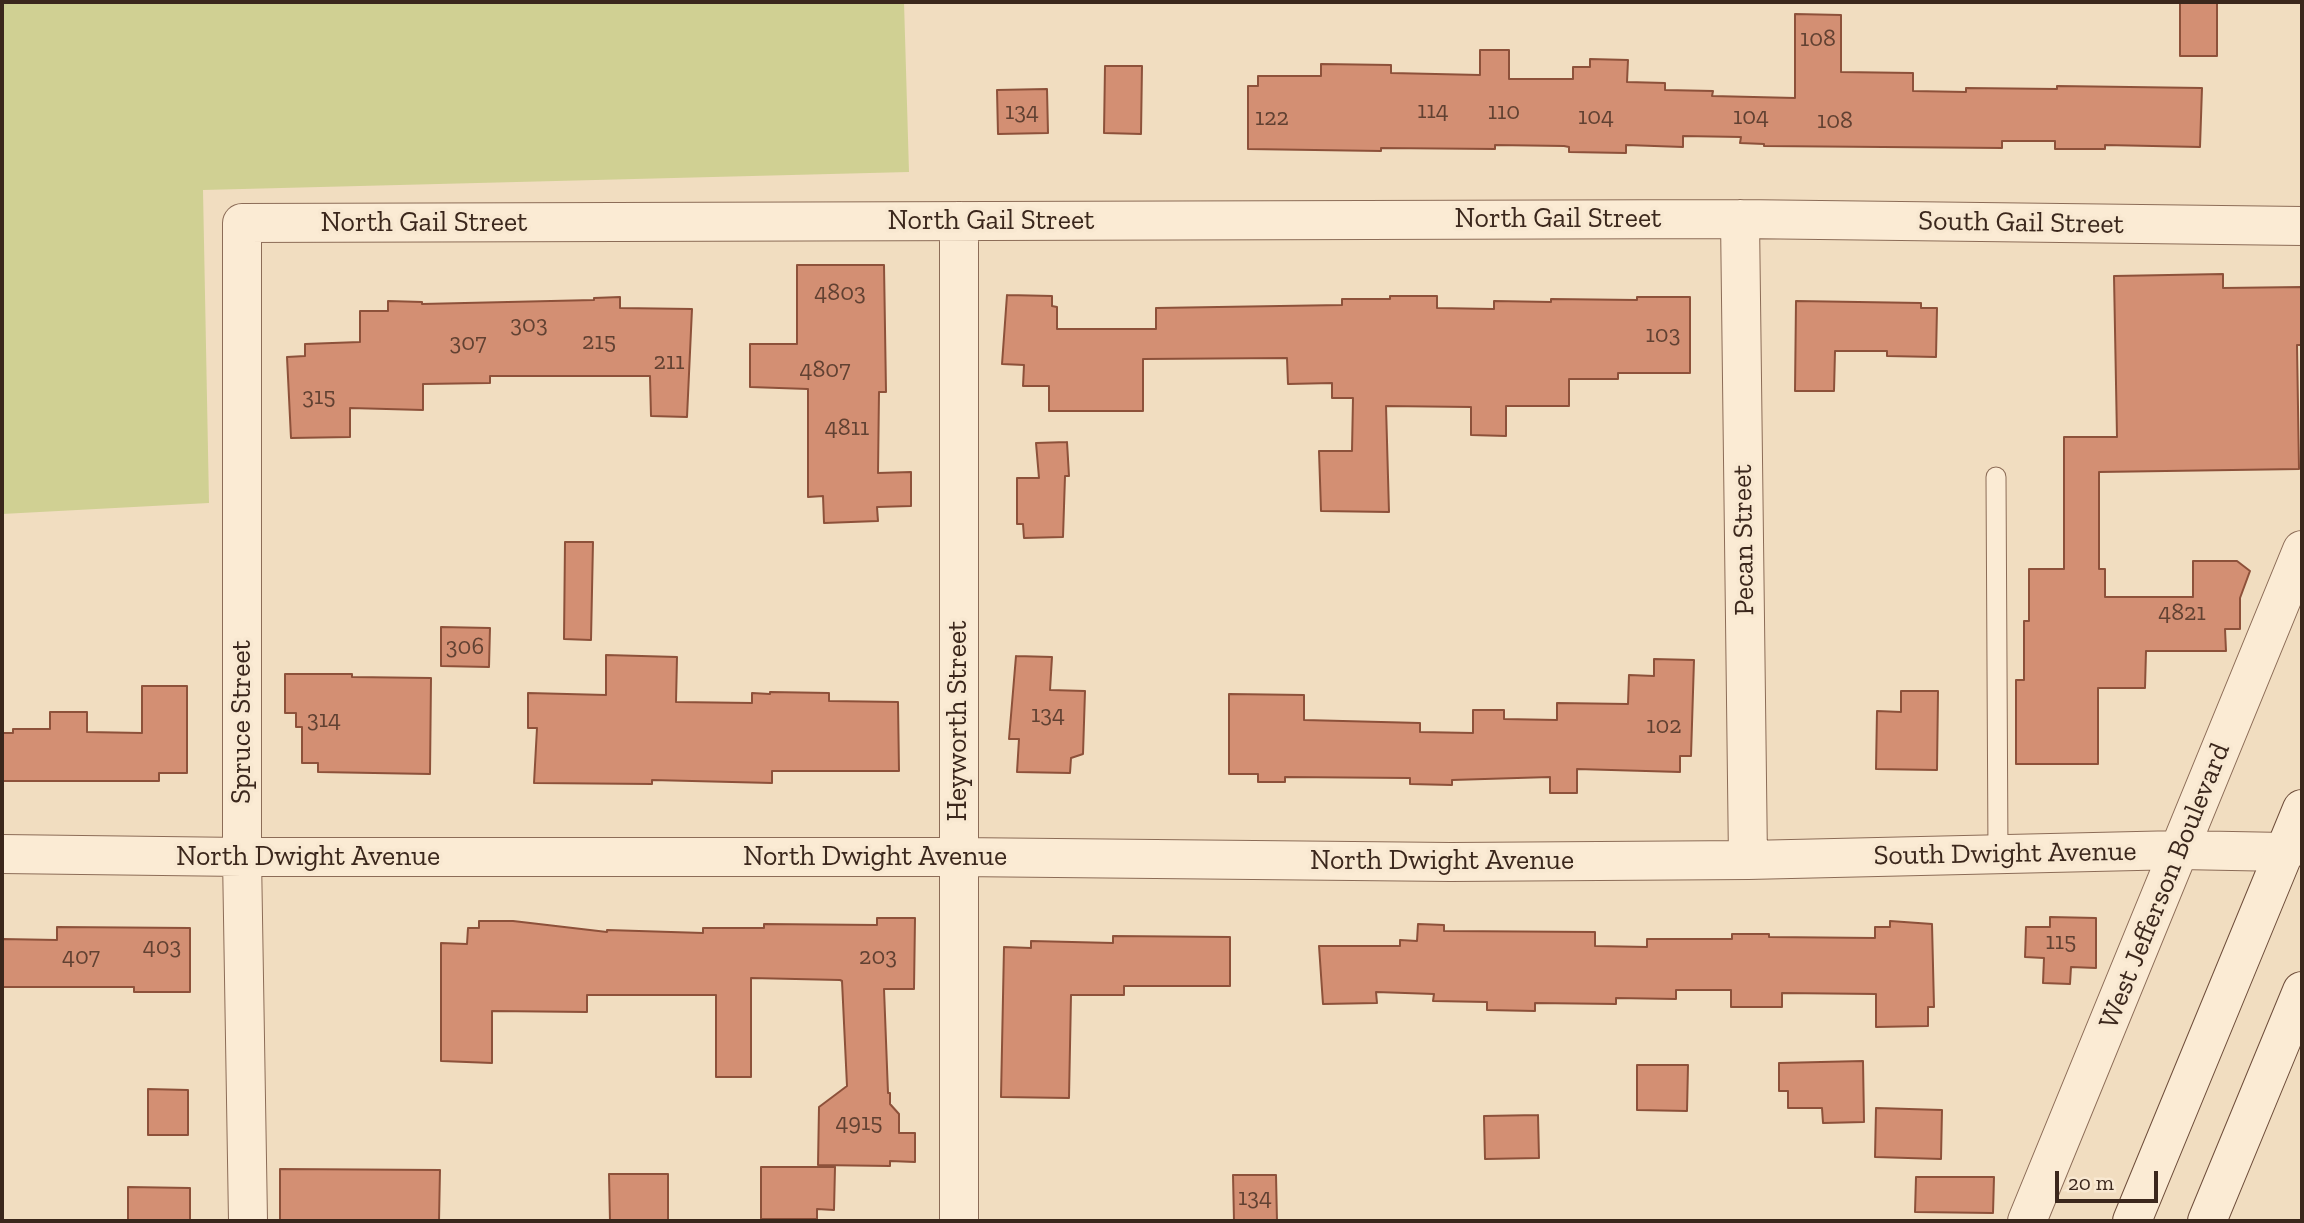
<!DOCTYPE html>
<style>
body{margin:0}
#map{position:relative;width:2304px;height:1223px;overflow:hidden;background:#f1ddc0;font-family:"Zilla Slab",serif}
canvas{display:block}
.frame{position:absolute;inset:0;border:4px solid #3b271c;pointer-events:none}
.scale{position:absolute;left:2055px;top:1171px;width:103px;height:32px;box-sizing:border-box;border:4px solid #3b271c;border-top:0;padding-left:9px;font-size:21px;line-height:24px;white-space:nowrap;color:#3b271c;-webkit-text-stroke:5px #f8e8d1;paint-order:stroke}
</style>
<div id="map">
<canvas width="2304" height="1223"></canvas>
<div class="frame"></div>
<div class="scale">20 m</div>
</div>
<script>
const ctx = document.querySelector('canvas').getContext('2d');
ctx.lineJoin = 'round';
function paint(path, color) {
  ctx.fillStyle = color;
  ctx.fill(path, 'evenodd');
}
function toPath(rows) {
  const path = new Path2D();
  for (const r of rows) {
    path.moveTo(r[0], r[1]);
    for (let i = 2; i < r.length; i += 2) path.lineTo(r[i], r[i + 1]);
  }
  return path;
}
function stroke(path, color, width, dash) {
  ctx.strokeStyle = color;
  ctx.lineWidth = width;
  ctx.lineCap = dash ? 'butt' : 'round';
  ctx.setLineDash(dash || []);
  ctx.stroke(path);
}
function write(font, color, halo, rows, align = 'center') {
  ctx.font = font + ' "Zilla Slab",serif';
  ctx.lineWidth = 7;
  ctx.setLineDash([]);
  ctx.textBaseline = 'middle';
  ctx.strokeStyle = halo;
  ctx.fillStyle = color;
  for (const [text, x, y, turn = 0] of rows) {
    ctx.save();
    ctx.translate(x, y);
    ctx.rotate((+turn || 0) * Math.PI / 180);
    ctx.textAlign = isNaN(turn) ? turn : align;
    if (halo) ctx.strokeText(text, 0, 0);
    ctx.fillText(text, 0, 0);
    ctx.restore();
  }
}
paint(toPath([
 [2,2,904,2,909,172,203,190,209,503,2,514]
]), '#d0d093');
const building = toPath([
 [2180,2,2217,2,2217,56,2180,56,2180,2],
 [1795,14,1841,15,1841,72,1913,73,1913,91,1966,92,1966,88,2057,89,2057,86,2202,88,2200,147,2105,145,2105,149,2055,149,2055,141,2002,141,2002,148,1764,146,1764,144,1740,143,1741,137,1683,136,1683,147,1626,145,1626,153,1569,152,1569,147,1564,146,1495,145,1495,149,1381,148,1381,151,1248,149,1248,86,1258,86,1258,76,1321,76,1321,64,1391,65,1391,73,1480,75,1480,50,1509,50,1509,79,1573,79,1573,67,1590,67,1590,59,1628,60,1627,82,1665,83,1665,90,1713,91,1712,96,1795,98,1795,14],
 [1105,66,1142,66,1141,134,1104,133,1105,66],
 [1047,89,1048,133,998,134,997,90,1047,89],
 [797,265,884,265,886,392,879,392,878,473,911,472,911,506,877,507,878,521,824,523,823,496,808,497,808,389,750,387,750,344,797,344,797,265],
 [2223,274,2223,288,2302,287,2302,345,2297,345,2299,469,2099,472,2099,569,2105,569,2105,597,2193,597,2193,561,2237,561,2250,571,2240,598,2240,629,2225,629,2226,651,2146,651,2145,688,2098,688,2098,764,2016,764,2016,680,2024,680,2024,621,2029,621,2029,569,2064,569,2064,437,2117,437,2114,276,2223,274],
 [1007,295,1052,296,1052,306,1057,307,1057,329,1156,329,1156,308,1342,305,1342,299,1390,299,1390,296,1437,296,1437,308,1494,309,1494,301,1551,302,1551,299,1637,300,1637,297,1690,297,1690,373,1618,373,1618,379,1569,379,1569,406,1506,406,1506,436,1471,435,1471,407,1386,406,1389,512,1321,511,1319,451,1352,451,1353,398,1332,398,1332,383,1288,384,1287,358,1143,359,1143,411,1049,411,1049,386,1023,386,1024,365,1002,364,1007,295],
 [620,297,620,308,692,309,687,417,651,416,650,376,490,376,490,383,423,384,423,410,350,408,350,437,291,438,287,357,305,356,305,344,360,342,360,311,388,311,388,301,422,302,422,304,594,300,594,298,620,297],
 [1796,301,1921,303,1921,308,1937,308,1936,357,1887,356,1887,351,1835,351,1834,391,1795,391,1796,301],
 [1067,442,1069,476,1065,476,1063,537,1024,538,1023,524,1017,524,1017,478,1039,478,1036,443,1067,442],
 [565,542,593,542,591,640,564,639,565,542],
 [441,627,490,628,489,667,441,666,441,627],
 [606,655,677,657,676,702,752,703,752,693,770,694,770,692,829,693,829,701,898,702,899,771,772,771,772,783,652,780,652,784,534,783,537,728,528,728,528,693,606,695,606,655],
 [1016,656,1052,657,1050,690,1085,691,1083,754,1071,758,1070,773,1017,772,1019,739,1009,739,1016,656],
 [1654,659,1694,660,1691,756,1680,756,1680,772,1577,769,1577,793,1550,793,1550,777,1452,780,1452,785,1410,784,1410,778,1285,777,1285,782,1258,782,1258,774,1229,774,1229,694,1304,695,1304,720,1420,723,1420,732,1473,733,1473,710,1504,710,1504,719,1557,720,1557,703,1628,704,1629,675,1654,676,1654,659],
 [285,674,352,674,352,677,431,678,430,774,318,772,318,763,302,763,302,727,296,727,296,713,285,713,285,674],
 [142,686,187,686,187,773,159,773,159,781,2,781,2,733,13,733,13,729,50,729,50,712,87,712,87,732,142,733,142,686],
 [1901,691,1938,691,1937,770,1876,769,1877,711,1901,712,1901,691],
 [2050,917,2096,918,2096,968,2071,967,2070,984,2043,983,2044,958,2025,957,2026,927,2050,927,2050,917],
 [877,918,915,918,914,989,884,989,888,1093,890,1093,890,1104,899,1114,899,1133,915,1133,915,1162,890,1161,890,1166,818,1165,819,1107,847,1086,842,981,840,980,751,978,751,1077,716,1077,716,995,587,995,587,1012,492,1011,492,1063,441,1061,441,943,467,944,468,928,479,928,479,921,513,921,607,932,607,930,703,933,703,928,764,928,764,924,877,925,877,918],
 [1890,921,1932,924,1934,1007,1928,1007,1928,1026,1876,1027,1876,994,1782,993,1782,1007,1731,1007,1731,990,1676,990,1676,999,1616,998,1616,1004,1535,1003,1535,1011,1487,1010,1487,1002,1433,1001,1434,994,1376,992,1377,1003,1323,1004,1319,946,1400,946,1400,940,1417,941,1418,924,1444,925,1444,931,1595,932,1595,946,1647,947,1647,939,1732,939,1732,934,1769,934,1769,937,1875,938,1875,927,1890,927,1890,921],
 [57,927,190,928,190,992,134,992,134,987,2,987,2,939,57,940,57,927],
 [1113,936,1230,937,1230,986,1124,986,1124,995,1071,995,1069,1098,1001,1097,1004,947,1031,948,1031,941,1113,943,1113,936],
 [1863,1061,1864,1122,1823,1123,1822,1108,1788,1108,1788,1091,1779,1091,1779,1063,1863,1061],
 [1637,1065,1688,1065,1687,1111,1637,1110,1637,1065],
 [148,1089,188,1090,188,1135,148,1135,148,1089],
 [1876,1108,1942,1110,1941,1159,1875,1157,1876,1108],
 [1538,1115,1539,1158,1485,1159,1484,1116,1538,1115],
 [761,1167,835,1167,834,1210,817,1209,817,1219,761,1219,761,1167],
 [280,1169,440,1170,439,1221,280,1221,280,1169],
 [609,1174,668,1174,668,1221,610,1221,609,1174],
 [1233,1175,1276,1175,1277,1221,1234,1221,1233,1175],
 [1916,1177,1994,1177,1993,1213,1915,1212,1916,1177],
 [128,1187,190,1188,190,1221,128,1221,128,1187]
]);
paint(building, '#d38f73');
stroke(building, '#8d513a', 2);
const lane = toPath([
 [1996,477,1998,854]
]);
const street = toPath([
 [1740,219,1748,860],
 [959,221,959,1221],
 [2,854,242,857,958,857,1451,862,1748,860,2180,850,2284,852,2302,843],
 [248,1221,242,857,242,223,1740,219,2302,226],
 [2027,1221,2302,550]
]);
const secondary = toPath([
 [2132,1221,2302,809],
 [2207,1221,2302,991]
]);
stroke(lane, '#8c6c57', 21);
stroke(street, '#8c6c57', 40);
stroke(secondary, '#6e4d3a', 40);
stroke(lane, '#fbebd4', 19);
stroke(street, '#fbebd4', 38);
stroke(secondary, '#fbebd4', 38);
write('24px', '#614132', null, [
 ["108",1818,39],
 ["114",1433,111],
 ["134",1022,112],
 ["110",1504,112],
 ["104",1596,117],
 ["104",1751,117],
 ["122",1272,118],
 ["108",1835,121],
 ["4803",840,293],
 ["303",529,325],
 ["103",1663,335],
 ["215",599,342],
 ["307",468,343],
 ["211",669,362],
 ["4807",825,370],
 ["315",319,397],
 ["4811",847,428],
 ["4821",2182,613],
 ["306",465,647],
 ["134",1048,715],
 ["314",324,720],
 ["102",1664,726],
 ["115",2061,942],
 ["403",162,947],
 ["407",81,957],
 ["203",878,957],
 ["4915",859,1123],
 ["134",1255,1198]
]);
write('28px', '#3b271c', '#f8e8d1', [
 ["North Gail Street",1558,219],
 ["North Gail Street",991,221],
 ["North Gail Street",424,223],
 ["South Gail Street",2021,223,1],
 ["Pecan Street",1744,540,-91],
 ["Heyworth Street",958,721,-90],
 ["Spruce Street",242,722,-90],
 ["South Dwight Avenue",2005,854,-1],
 ["North Dwight Avenue",308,857],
 ["North Dwight Avenue",875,857],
 ["North Dwight Avenue",1442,861],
 ["West Jefferson Boulevard",2165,886,-68]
]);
</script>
